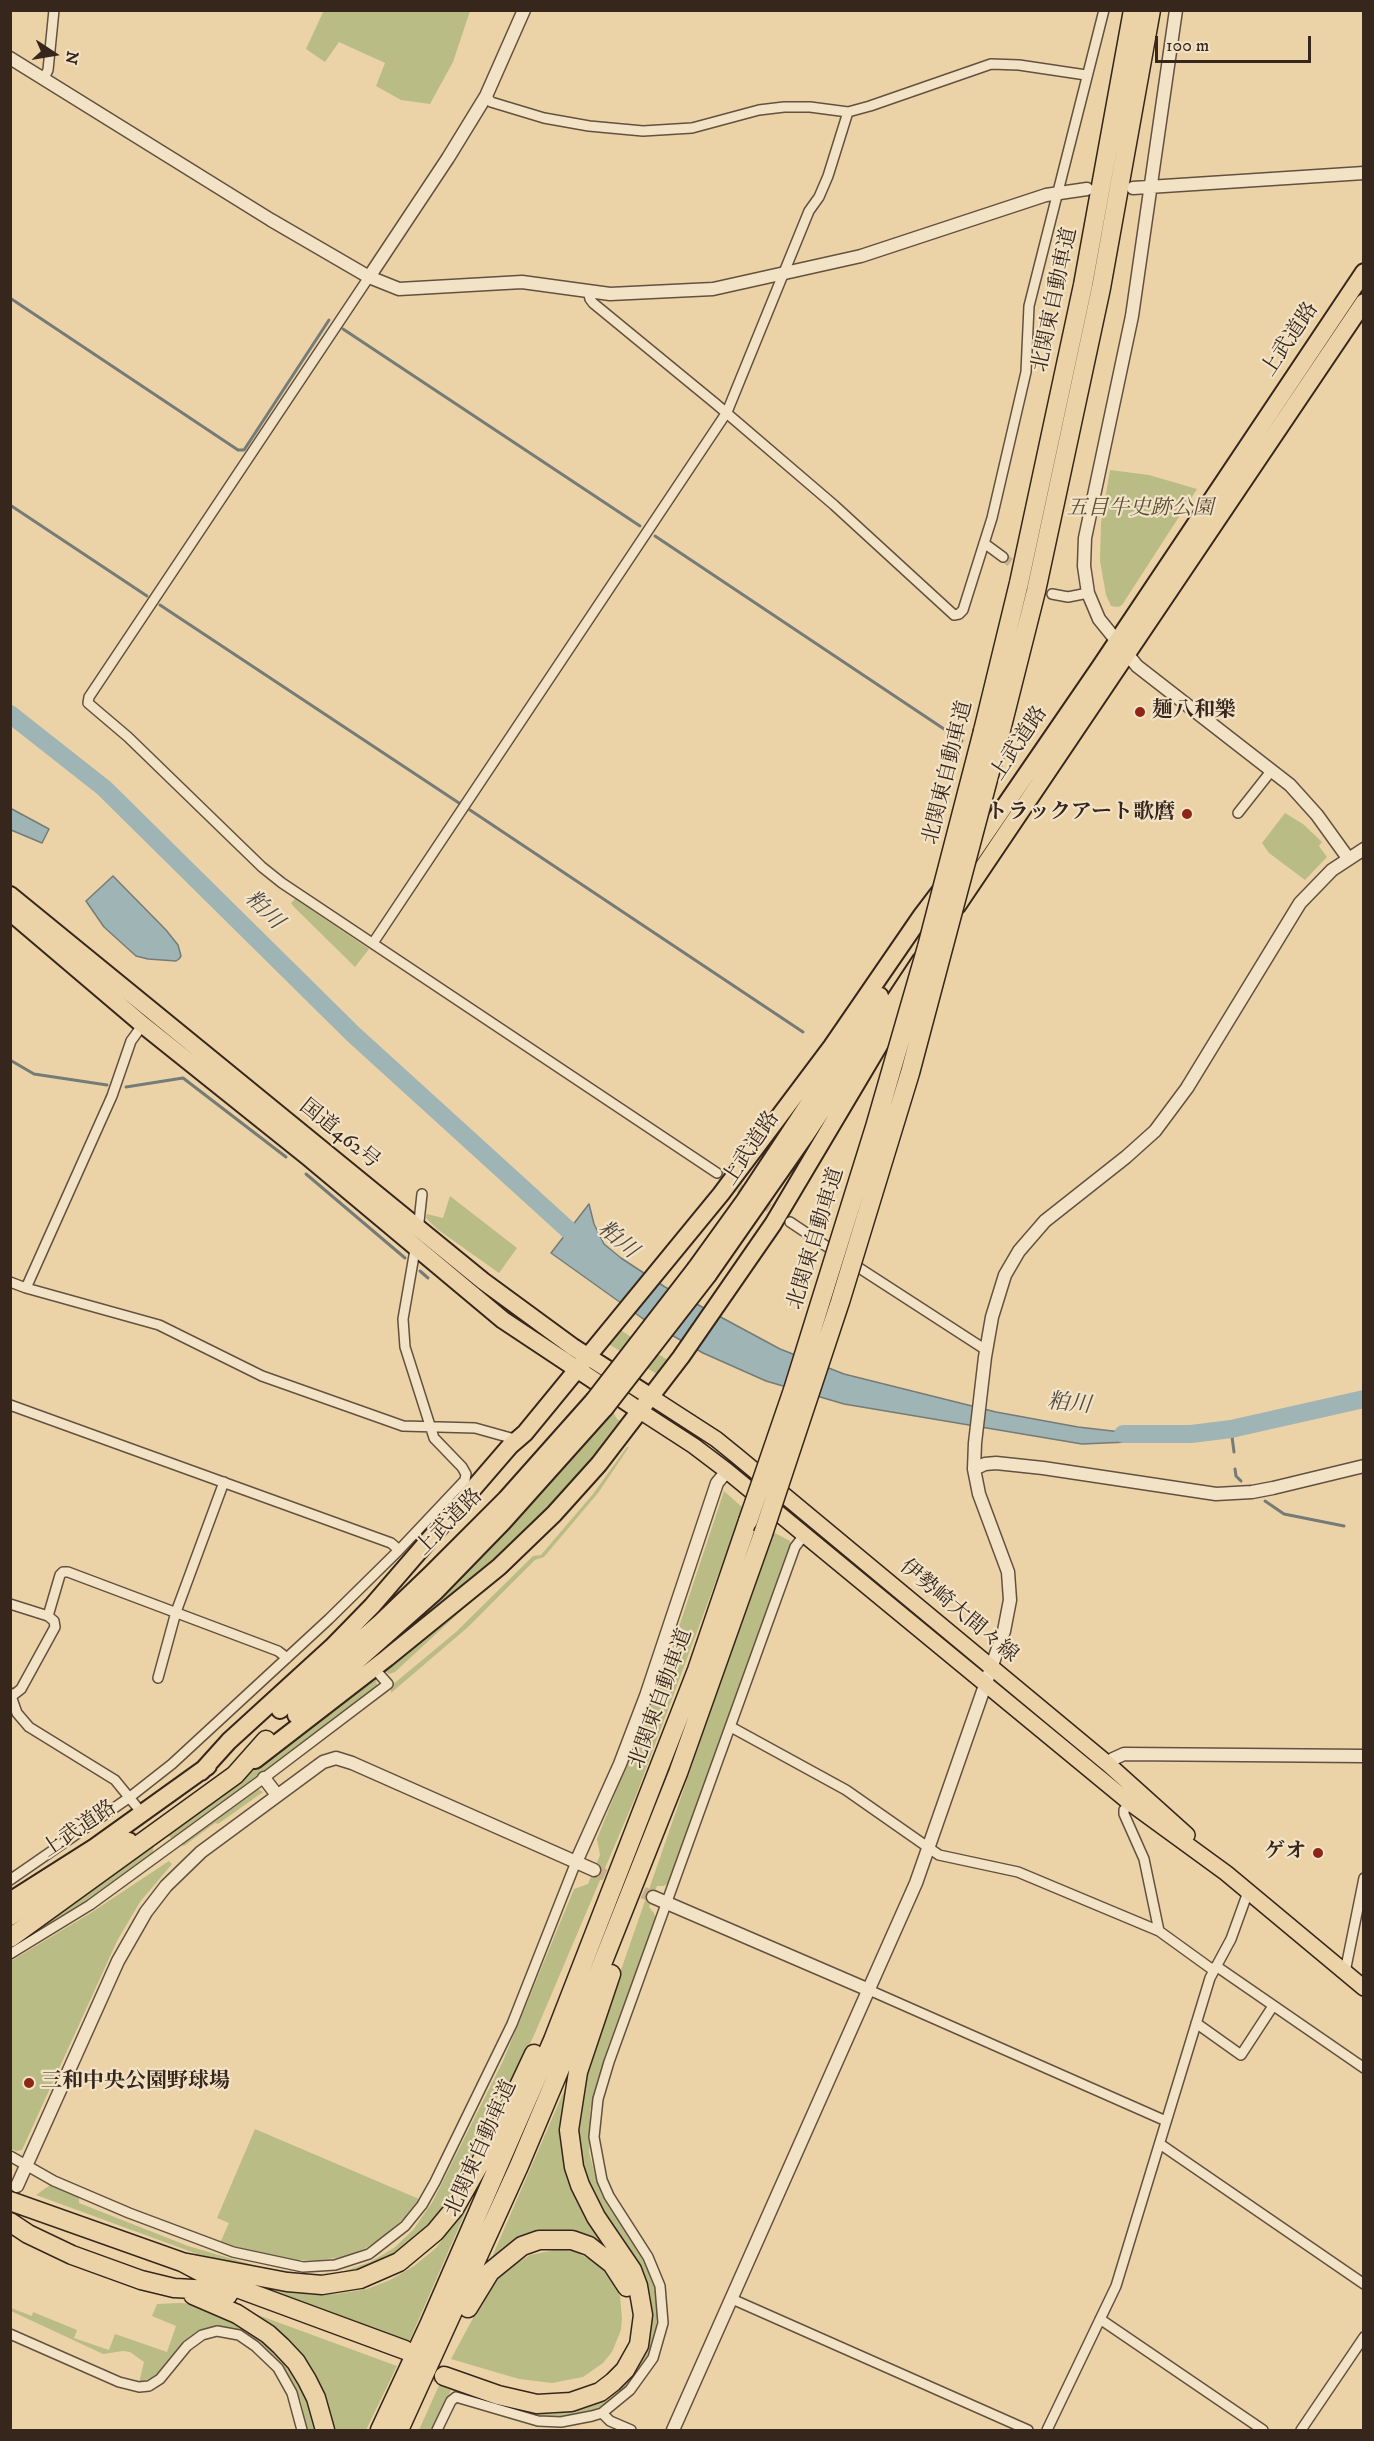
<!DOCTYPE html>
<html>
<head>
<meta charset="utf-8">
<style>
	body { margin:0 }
	#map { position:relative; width:1374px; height:2441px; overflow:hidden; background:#ebd3a7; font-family:"IM FELL DW Pica",serif }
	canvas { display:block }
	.frame { position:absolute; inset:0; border:12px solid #36261c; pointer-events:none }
	.north { position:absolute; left:24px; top:24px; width:60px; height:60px; -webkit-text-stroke:4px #f2e2c6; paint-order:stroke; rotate:102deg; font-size:16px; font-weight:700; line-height:24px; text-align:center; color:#36261c }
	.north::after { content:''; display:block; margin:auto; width:21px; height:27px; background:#36261c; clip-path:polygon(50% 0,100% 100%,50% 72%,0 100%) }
	.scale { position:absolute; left:1155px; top:36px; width:156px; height:27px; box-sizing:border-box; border:3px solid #36261c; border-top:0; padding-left:8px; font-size:18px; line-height:21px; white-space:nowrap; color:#36261c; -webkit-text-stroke:4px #f2e2c6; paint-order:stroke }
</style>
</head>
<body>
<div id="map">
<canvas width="1374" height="2441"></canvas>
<div class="frame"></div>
<div class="north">N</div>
<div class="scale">100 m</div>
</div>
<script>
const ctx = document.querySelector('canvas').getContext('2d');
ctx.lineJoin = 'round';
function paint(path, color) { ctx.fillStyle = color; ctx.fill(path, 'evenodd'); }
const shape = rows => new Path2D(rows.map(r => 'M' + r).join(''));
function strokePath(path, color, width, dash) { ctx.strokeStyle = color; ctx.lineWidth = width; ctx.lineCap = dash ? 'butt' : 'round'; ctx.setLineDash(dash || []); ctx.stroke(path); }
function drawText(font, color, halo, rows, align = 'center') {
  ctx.font = font + ' "IM FELL DW Pica","Noto Serif JP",serif'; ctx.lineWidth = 4.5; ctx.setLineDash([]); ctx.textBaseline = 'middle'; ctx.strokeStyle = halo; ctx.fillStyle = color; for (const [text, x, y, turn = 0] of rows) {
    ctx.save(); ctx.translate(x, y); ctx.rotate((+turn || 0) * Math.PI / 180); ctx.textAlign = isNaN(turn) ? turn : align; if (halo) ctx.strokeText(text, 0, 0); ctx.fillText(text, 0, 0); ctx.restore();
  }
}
paint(shape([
	[324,10,470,10,470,11,453,62,430,104,401,100,376,86,385,63,339,42,325,62,306,49],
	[1110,470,1149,475,1197,489,1122,605,1118,607,1111,606,1106,595,1100,561,1101,523],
	[1285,813,1303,824,1322,842,1319,846,1327,857,1305,880,1269,853,1262,843],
	[295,899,369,949,355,967,294,907,291,903],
	[450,1196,517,1248,499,1273,437,1229,426,1218,427,1214,443,1218],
	[617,1328,671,1362,660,1376,607,1343],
	[612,1410,617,1419,624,1423,533,1530,362,1669,419,1618,480,1557,568,1463],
	[627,1447,629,1447,598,1493,544,1557,535,1560,467,1628,391,1693,391,1686,456,1632,533,1556,541,1555,593,1494],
	[724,1491,743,1508,637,1793,535,2033,481,2147,439,2216,419,2238,399,2252,358,2272,310,2278,264,2271,200,2255,36,2195,50,2185,79,2197,79,2203,188,2246,260,2267,313,2275,344,2271,370,2262,394,2248,413,2230,433,2201,503,2061,574,1889,588,1884,600,1855,597,1839,666,1666],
	[773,1532,790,1541,790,1546,671,1881,664,1886,657,1886,649,1907,654,1913,656,1920,608,2047,590,2110,589,2152,597,2183,602,2196,641,2256,654,2286,658,2303,656,2330,646,2361,627,2387,612,2401,587,2413,565,2417,542,2416,480,2400,451,2390,431,2430,419,2430,441,2381,514,2407,546,2414,561,2413,598,2403,615,2391,638,2367,648,2345,652,2313,651,2297,647,2283,640,2267,601,2208,584,2172,578,2123,586,2074,604,2019],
	[518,1558,395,1672,389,1674,385,1671,376,1679,377,1685,373,1690,259,1778,173,1839,166,1834,355,1691],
	[258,1789,263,1792,218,1824,215,1823,184,1846,181,1845],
	[154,1842,153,1852,75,1909,11,1950,11,1947],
	[169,1861,172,1864,140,1902,117,1941,22,2150,16,2151,10,2148,11,1961,89,1914],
	[567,2084,562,2132,562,2148,567,2174,575,2194,613,2252,589,2238,573,2231,561,2230,526,2235,492,2257],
	[255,2129,419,2199,404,2218,384,2236,364,2249,343,2257,319,2260,290,2260,220,2243,229,2223,217,2218],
	[469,2204,408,2344,246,2283,293,2293,316,2295,336,2294,367,2289,390,2280,414,2266,436,2248],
	[560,2249,574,2251,598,2264,615,2285,620,2296,622,2318,621,2330,612,2352,603,2363,583,2377,552,2383,519,2379,451,2359,485,2296,504,2271,530,2255],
	[180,2303,195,2304,229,2319,272,2349,291,2371,299,2384,307,2399,316,2430,307,2430,301,2401,282,2364,260,2344,235,2329,220,2327,202,2330,181,2346,155,2376,139,2383,144,2362,130,2352,123,2351,103,2354,11,2311,11,2308,32,2316,33,2312,77,2330,74,2338,109,2350,115,2334,167,2352,176,2326,152,2316,157,2304],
	[239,2308,397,2366,366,2430,333,2430,319,2386]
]), '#babc85');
const water = shape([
	[10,808,49,829,42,843,11,830,10,808],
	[113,876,166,930,178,945,181,956,179,959,176,961,148,959,136,956,104,927,86,901,113,876],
	[589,1204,594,1224,604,1244,621,1258,665,1287,780,1349,844,1374,996,1412,1078,1427,1147,1435,1128,1442,1082,1444,844,1404,766,1381,703,1353,642,1318,551,1253,589,1204]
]);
paint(water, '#9fb4b4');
strokePath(water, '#757b77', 1.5);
strokePath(shape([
	[10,298,238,450,244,450,329,320],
	[343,329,640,526],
	[10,505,147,596],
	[655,536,962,741],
	[160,605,459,803],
	[470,810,803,1032],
	[10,1060,34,1074,107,1085],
	[126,1087,183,1078,286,1157],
	[306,1174,405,1258],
	[420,1271,428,1278],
	[1231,1429,1234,1452],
	[1235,1469,1236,1476,1241,1481],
	[1265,1501,1284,1514,1344,1526]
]), '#757b77', 3);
strokePath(shape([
	[10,714,104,788,353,1034,585,1245],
	[1123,1434,1191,1434,1231,1429,1364,1399]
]), '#9fb4b4', 18);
strokePath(shape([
	[1003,557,1022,571],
	[717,1173,781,1216]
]), '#c7b08b', 9, [9, 4.5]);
strokePath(shape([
	[594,1870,653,1897]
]), '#c7b08b', 12, [12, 6]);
strokePath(shape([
	[401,2359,444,2376]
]), '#c7b08b', 18, [18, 9]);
const minor = shape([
	[44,78,48,70,54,10],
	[486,96,491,102,544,118,589,126,643,131,692,128,759,110,784,107,810,107,848,112,870,106,991,64,1019,65,1086,75],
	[369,277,89,697,88,703,128,737,262,867,282,883,717,1173],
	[588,291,590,299,593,303,716,404,834,505,954,615,959,614,963,610,992,518,1026,372,1029,306,1104,10],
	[984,543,1003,557],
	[1052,594,1068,597,1088,593],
	[1238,813,1272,770],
	[373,943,727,412,809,211,819,197,828,176,848,112],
	[790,1222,838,1254],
	[418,1231,422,1194],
	[850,1262,986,1350],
	[10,1282,26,1288,159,1325,262,1376,403,1426,475,1428,518,1440],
	[26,1288,112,1096,131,1041,144,1023],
	[10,1405,391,1543,399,1550],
	[10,1604,48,1616,54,1621,55,1627,21,1689,12,1696],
	[48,1616,60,1575,63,1572,68,1572,278,1651,287,1658],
	[158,1678,176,1612,224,1482],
	[10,1693,17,1713,29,1727,115,1780,137,1807],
	[731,1727,846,1790,939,1855,1018,1872,1159,1931,1213,1970],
	[1130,1803,1124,1810,1124,1814,1144,1859,1159,1931],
	[10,1880,130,1797,172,1764,329,1619,399,1550,465,1480,466,1474,462,1467,434,1438,405,1347,403,1319,416,1244],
	[10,1954,90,1905,264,1778,388,1684,380,1675],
	[1216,1966,1364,2068],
	[1345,1972,1364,1878],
	[869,1990,1166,2121],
	[1196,2023,1241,2055,1273,2006],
	[1160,2144,1364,2284],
	[10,2156,54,2181,129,2213,233,2252,303,2267,335,2265,369,2254,405,2226,422,2205,435,2182,512,2024,576,1862],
	[732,2299,1028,2430],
	[1100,2319,1263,2430],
	[10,2334,119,2382,139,2387,149,2386,160,2379,187,2346,202,2335,217,2331,239,2335,255,2346,278,2368,292,2393,302,2430],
	[602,2413,610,2421,631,2430],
	[437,2430,451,2401,456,2397,538,2421,561,2422,592,2416,602,2413,630,2390,653,2358,663,2323,660,2286,648,2257,609,2196,602,2180,594,2137,598,2099,609,2062,795,1547,805,1534],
	[1047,2430,1116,2286,1210,1978,1231,1939,1248,1892],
	[1301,2430,1364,2337]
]);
const tertiary = shape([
	[1176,10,1132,316,1085,538,1084,566,1088,593,1099,619,1137,666,1290,785,1317,815,1348,858],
	[10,58,271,220,369,277,399,289,522,282,610,294,713,289,861,256,1046,195,1087,189],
	[1133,188,1364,173],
	[369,277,448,158,486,96,524,10],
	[974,1469,985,1464,996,1463,1043,1468,1216,1494,1252,1492,1273,1488,1364,1466],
	[1108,1764,1113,1759,1124,1754,1364,1756],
	[264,1778,277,1795],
	[576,1862,620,1764,646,1696,717,1483,727,1471],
	[653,1897,869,1990],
	[17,2186,118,1961,146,1912,166,1886,201,1852,323,1762,336,1758,352,1763,594,1870],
	[673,2430,916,1883,1004,1631,1010,1600,1008,1572,979,1494,974,1469,975,1443,985,1357,992,1317,1005,1275,1019,1251,1045,1221,1126,1157,1155,1131,1187,1088,1300,903,1332,870,1364,849]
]);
const primary = shape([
	[651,1397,716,1439,737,1456,1108,1764,1187,1835],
	[640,1411,694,1446,727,1471,1130,1803,1226,1873,1364,1988]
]);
const trunk = shape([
	[969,858,1100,667,1364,272],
	[10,895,483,1281,573,1347,651,1397],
	[957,906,1364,302],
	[10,912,143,1025,308,1157,503,1320,640,1411],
	[696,1268,745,1200,880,996],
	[708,1275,805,1136,921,960],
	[280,1710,381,1622,432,1573,506,1499,594,1400],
	[296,1715,435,1592,503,1522,605,1408],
	[255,1760,387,1658,499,1567,554,1514,599,1464,681,1357,773,1224,909,995],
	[201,1772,229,1741,332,1647,372,1606,510,1446,525,1433,721,1194,832,1046,922,915,941,890],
	[10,1901,95,1847,208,1766],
	[10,1917,129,1841]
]);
const motorway = shape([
	[983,731,1019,583,1083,285,1133,10],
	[1000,734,1036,591,1101,288,1151,10],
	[10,1938,235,1775,266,1740],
	[10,2201,182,2262,218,2281,405,2350],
	[10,2222,28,2234,72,2255,141,2280,174,2288,213,2290,228,2295],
	[182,2262,287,2282,322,2285,360,2279,399,2262,435,2232,454,2209,495,2137,534,2054],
	[193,2295,237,2314,268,2334,281,2346,296,2362,307,2380,316,2398,325,2430],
	[468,2308,490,2272,522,2246,539,2240,572,2240,589,2246,612,2264,627,2287],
	[444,2376,498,2395,537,2404,571,2402,600,2392,613,2382,625,2370,639,2345,643,2315,638,2286,632,2270,596,2217,580,2185,574,2167,569,2130,578,2072,611,1974],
	[380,2430,429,2325,553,2040,697,1670,748,1521],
	[399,2430,519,2166,567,2052,678,1773,763,1534]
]);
strokePath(minor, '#63513f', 12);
strokePath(tertiary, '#63513f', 15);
strokePath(primary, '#36261c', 18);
strokePath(trunk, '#36261c', 20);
strokePath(motorway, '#36261c', 21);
strokePath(minor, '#f2e2c6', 9);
strokePath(tertiary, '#f2e2c6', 12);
strokePath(primary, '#ebd3a7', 15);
strokePath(trunk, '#ebd3a7', 16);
strokePath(motorway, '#ebd3a7', 18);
const trunkBridge = shape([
	[594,1400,696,1268],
	[605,1408,708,1275]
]);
const motorwayBridge = shape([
	[748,1521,793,1390,875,1127,927,947,983,731],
	[763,1534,840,1302,910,1073,1000,734]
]);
strokePath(trunkBridge, '#36261c', 20, []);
strokePath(motorwayBridge, '#36261c', 21, []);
strokePath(trunkBridge, '#ebd3a7', 16);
strokePath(motorwayBridge, '#ebd3a7', 18);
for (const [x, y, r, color] of [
	[1140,712,6,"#8f2418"],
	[1187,814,6,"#8f2418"],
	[1318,1853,6,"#8f2418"],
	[29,2083,6,"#8f2418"]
]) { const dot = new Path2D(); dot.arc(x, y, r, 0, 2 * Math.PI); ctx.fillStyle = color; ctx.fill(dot); strokePath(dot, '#f2e2c6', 2); }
drawText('21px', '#36261c', '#f2e2c6', [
	["北関東自動車道",1056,300,-78],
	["上武道路",1291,340,-56],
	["上武道路",1020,744,-56],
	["北関東自動車道",949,773,-76],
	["国道462号",339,1135,39],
	["上武道路",752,1149,-56],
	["北関東自動車道",817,1239,-73],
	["上武道路",450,1523,-45],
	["伊勢崎大間々線",958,1612,40],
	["北関東自動車道",662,1699,-70],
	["上武道路",80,1830,-34],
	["北関東自動車道",482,2149,-66]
]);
drawText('italic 21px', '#574c36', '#f2e2c6', [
	["五目牛史跡公園",1140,510]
]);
drawText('bold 21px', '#36261c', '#f2e2c6', [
	["麺八和樂",1152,712],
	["トラックアート歌麿",1175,814,"right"],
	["ゲオ",1306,1853,"right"],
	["三和中央公園野球場",41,2083]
], 'left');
drawText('italic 22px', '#504a42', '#f2e2c6', [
	["粕川",263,911,45],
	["粕川",617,1241,40],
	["粕川",1069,1405,6]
]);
</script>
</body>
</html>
